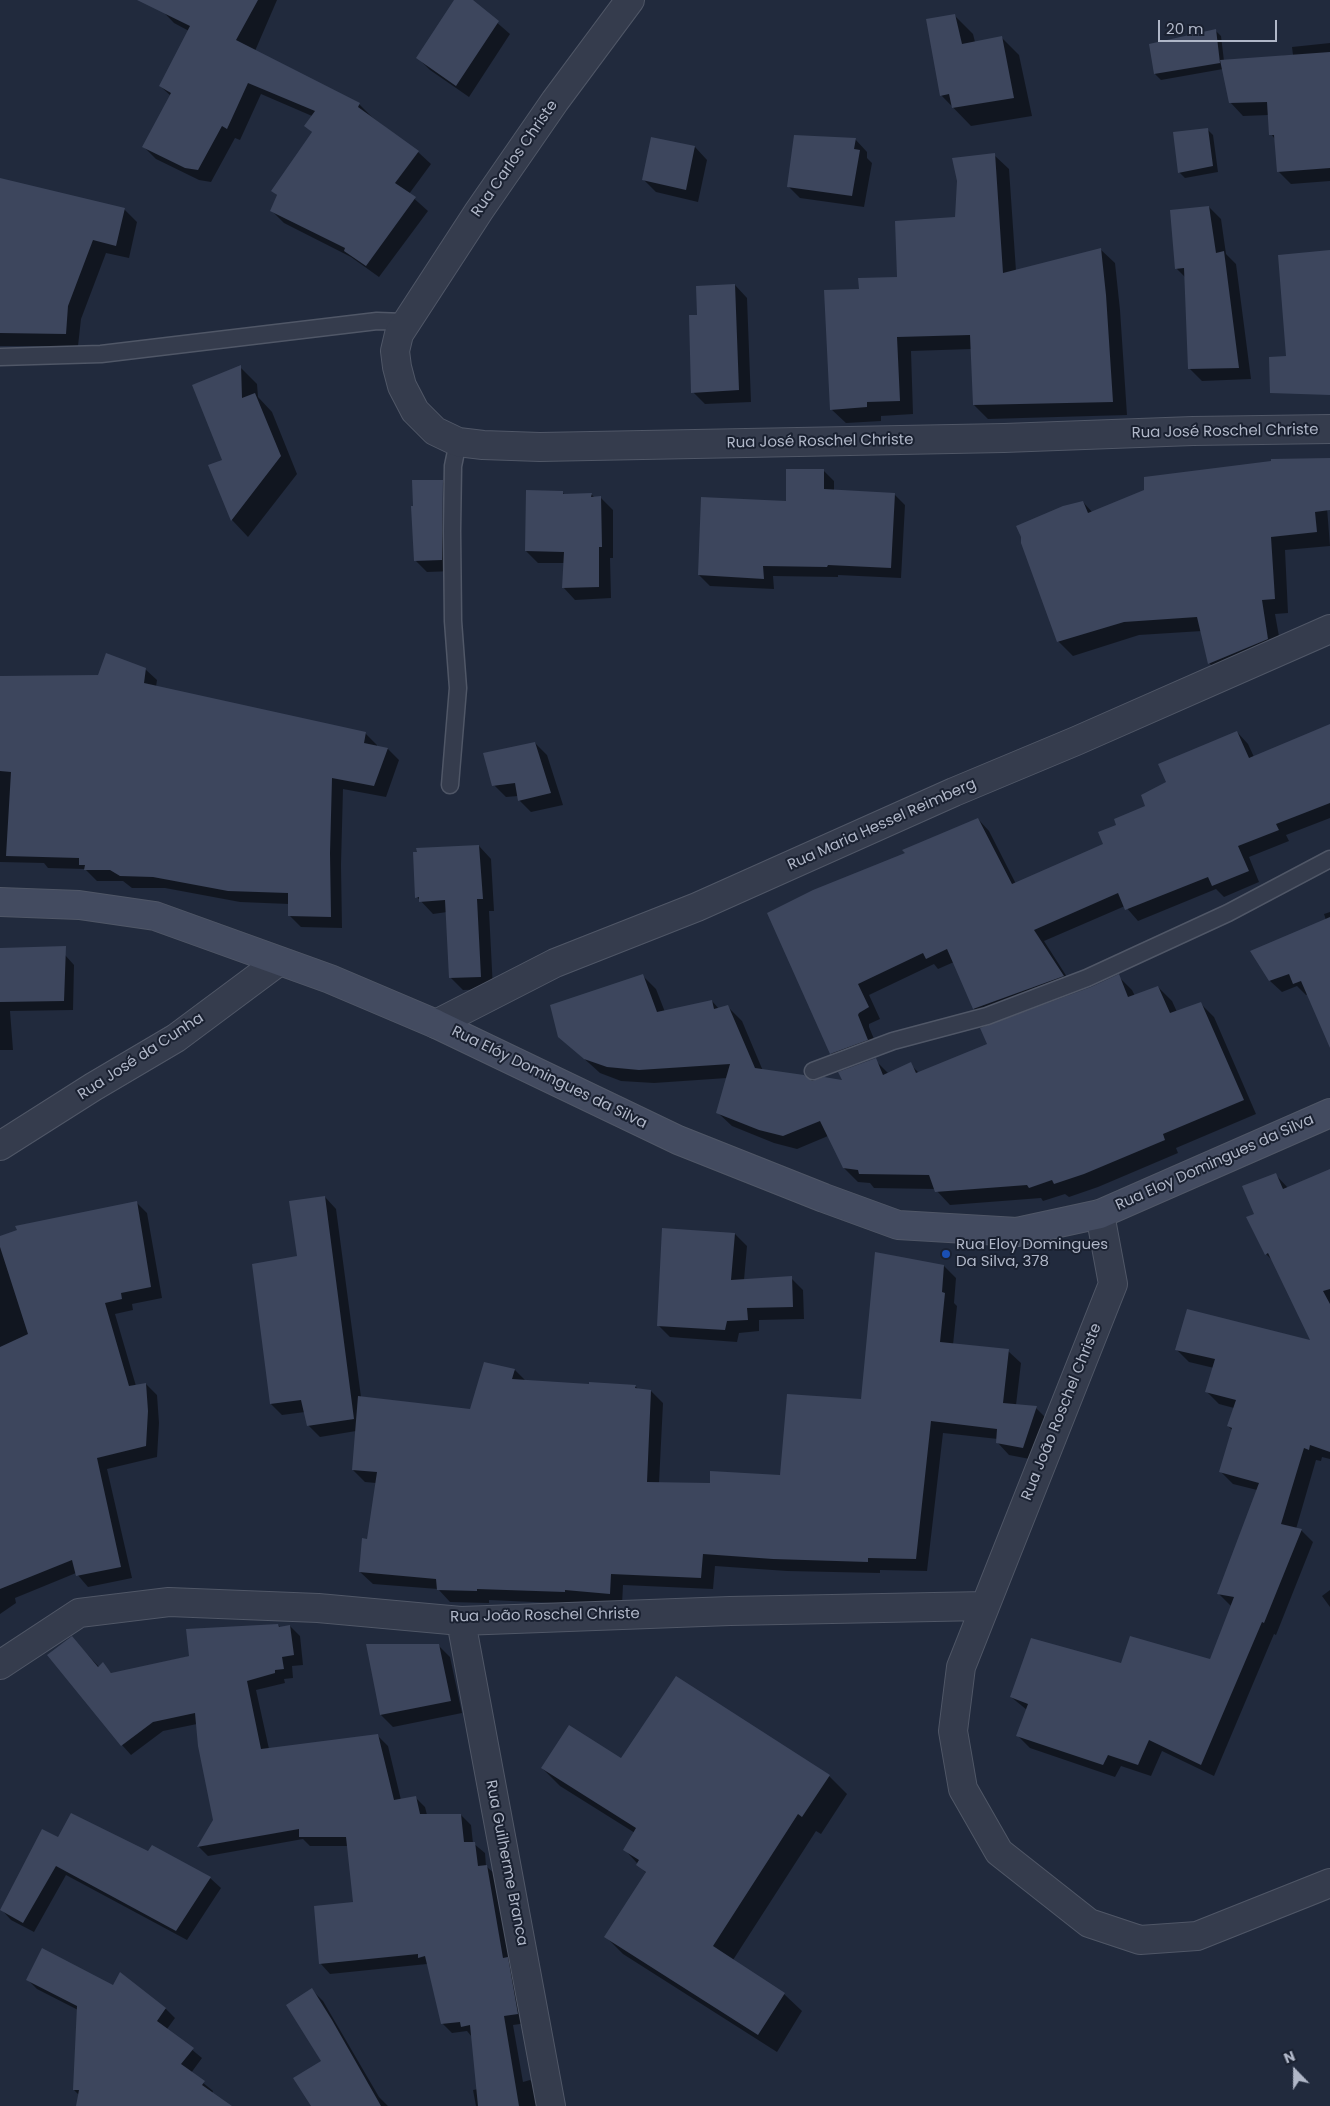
<!DOCTYPE html>
<html>
<head>
<meta charset="utf-8">
<style>
	body { margin:0 }
	#map { position:relative; width:1330px; height:2106px; overflow:hidden; background:#212a3d; font-family:Poppins,sans-serif }
	canvas { display:block }
	.north { position:absolute; left:1270px; top:2046px; width:50px; height:50px; -webkit-text-stroke:4px #1a2131; paint-order:stroke; rotate:338deg; font-size:14px; font-weight:700; line-height:20px; text-align:center; color:#b0b7c8 }
	.north::after { content:''; display:block; margin:auto; width:18px; height:22px; background:#b0b7c8; clip-path:polygon(50% 0,100% 100%,50% 72%,0 100%) }
	.scale { position:absolute; left:1158px; top:20px; width:119px; height:22px; box-sizing:border-box; border:2px solid #b0b7c8; border-top:0; padding-left:6px; font-size:15px; line-height:18px; white-space:nowrap; color:#b0b7c8; -webkit-text-stroke:4px #1a2131; paint-order:stroke }
</style>
</head>
<body>
<div id="map">
<canvas width="1330" height="2106"></canvas>
<div class="north">N</div>
<div class="scale">20 m</div>
</div>
<script>
const ctx = document.querySelector('canvas').getContext('2d');
ctx.lineJoin = 'round';
function paint(path, color) { ctx.fillStyle = color; ctx.fill(path, 'evenodd'); }
const shape = rows => new Path2D(rows.map(r => 'M' + r).join(''));
function strokePath(path, color, width, dash) { ctx.strokeStyle = color; ctx.lineWidth = width; ctx.lineCap = dash ? 'butt' : 'round'; ctx.setLineDash(dash || []); ctx.stroke(path); }
function drawText(font, color, halo, rows, align = 'center') {
  ctx.font = font + ' Poppins,sans-serif'; ctx.lineWidth = 4; ctx.setLineDash([]); ctx.textBaseline = 'middle'; ctx.strokeStyle = halo; ctx.fillStyle = color; for (const [text, x, y, turn = 0] of rows) {
    ctx.save(); ctx.translate(x, y); ctx.rotate((+turn || 0) * Math.PI / 180); ctx.textAlign = isNaN(turn) ? turn : align; if (halo) ctx.strokeText(text, 0, 0); ctx.fillText(text, 0, 0); ctx.restore();
  }
}
paint(shape([
	[152,0,277,0,255,51,359,104,372,117,418,152,431,164,409,194,428,211,379,277,351,257,284,223,271,210,278,196,272,191,313,133,306,126,312,116,261,94,240,140,235,138,211,182,199,180,156,159,144,147,171,96,160,86,189,31,174,23],
	[455,0,471,0,510,34,469,97,430,70,418,58],
	[955,16,973,34,975,42,1001,37,1019,55,1032,116,971,126,941,95],
	[1215,30,1221,36,1224,61,1293,55,1292,47,1330,43,1330,181,1291,184,1278,171,1275,139,1271,134,1269,115,1243,116,1230,102,1223,69,1161,80,1155,74,1150,45],
	[1207,129,1213,135,1218,172,1185,178,1179,172],
	[855,139,867,152,867,158,872,163,864,207,800,198,788,186],
	[695,147,707,160,698,202,656,192,644,180],
	[994,155,1009,169,1016,271,1100,249,1115,263,1120,310,1127,415,988,419,974,405,972,349,911,351,913,414,881,416,881,421,846,423,831,409,860,290,898,278,956,218],
	[0,180,124,209,137,222,129,258,106,253,81,319,78,346,0,346],
	[1209,207,1221,219,1226,254,1236,264,1251,379,1202,381,1190,369,1186,278,1176,268],
	[735,285,747,298,751,402,705,404,693,392,698,316],
	[240,367,257,384,258,397,272,412,297,474,248,537,232,520,223,460],
	[823,470,834,481,834,491,894,494,905,505,901,578,838,575,838,577,773,576,774,589,710,586,699,575],
	[442,481,454,493,454,571,427,572,415,560],
	[1325,482,1330,546,1285,550,1288,613,1275,614,1282,653,1223,677,1209,663,1202,631,1139,635,1073,656,1058,641,1083,502,1092,512],
	[562,492,565,495,591,494,595,498,601,498,613,510,613,558,610,558,611,598,575,600,563,587,564,563,538,563,526,551],
	[145,669,157,680,156,687,365,733,377,745,377,747,388,749,399,760,386,797,343,789,341,865,342,928,301,927,289,915,289,904,240,902,165,888,132,888,123,881,97,881,85,869,48,868,44,863,0,862,0,677,99,676],
	[1330,726,1330,818,1286,835,1289,841,1249,857,1259,882,1224,897,1216,889,1138,921,1125,906,1044,941,1074,988,985,1020,974,1009,954,962,938,969,934,964,869,995,880,1019,869,1024,869,1027,879,1051,843,1064,831,1053,906,854,978,819,989,831,1016,884,1105,845,1118,825,1147,807,1168,782,1237,732,1248,744,1254,757],
	[535,743,547,755,563,805,531,812,519,800,518,796,506,797,494,785],
	[479,846,491,859,494,911,489,911,493,989,463,990,451,978,447,912,433,914,417,897],
	[1330,912,1330,1045,1308,994,1306,995,1297,986,1282,992,1270,981,1252,951,1326,920,1324,914],
	[0,948,65,955,74,965,73,1010,10,1011,13,1050,0,1050],
	[642,975,656,989,665,1012,712,1001,719,1009,728,1007,742,1021,763,1071,812,1082,844,1081,875,1060,889,1074,910,1064,919,1073,988,1045,1091,988,1118,976,1132,990,1135,996,1158,987,1172,1001,1177,1012,1200,1003,1214,1017,1256,1114,1176,1148,1178,1153,1098,1187,1069,1197,1065,1194,1043,1201,1041,1198,950,1205,935,1189,874,1188,870,1183,858,1182,844,1168,828,1136,797,1149,774,1143,732,1126,718,1113,727,1078,654,1083,621,1081,600,1073,559,1036],
	[1330,1171,1330,1459,1322,1457,1321,1461,1316,1460,1296,1529,1301,1530,1313,1542,1276,1635,1274,1634,1214,1776,1162,1751,1151,1776,1121,1766,1115,1777,1030,1748,1018,1736,1027,1710,1011,1697,1122,1665,1211,1660,1231,1606,1219,1594,1257,1490,1233,1484,1220,1471,1232,1430,1228,1426,1234,1408,1219,1404,1207,1392,1214,1368,1189,1362,1176,1349,1313,1342,1274,1262,1266,1254,1255,1214,1275,1174,1288,1188],
	[325,1197,336,1209,361,1397,471,1410,515,1370,526,1381,590,1386,635,1386,639,1390,651,1391,663,1403,659,1483,711,1484,781,1477,862,1401,944,1266,956,1278,954,1303,957,1306,953,1345,1008,1351,1021,1363,1016,1405,1036,1408,1048,1420,1035,1460,1009,1455,997,1442,998,1439,943,1433,927,1571,880,1570,880,1573,787,1571,715,1566,713,1589,623,1585,622,1605,576,1602,577,1604,489,1600,489,1603,450,1602,438,1589,373,1584,360,1572,368,1540,376,1483,365,1482,353,1470,356,1431,320,1437,308,1425,305,1412,282,1415,271,1404,298,1257],
	[136,1202,147,1213,162,1298,132,1304,133,1310,115,1314,136,1386,146,1384,157,1395,159,1423,157,1457,107,1469,132,1578,88,1587,76,1573,15,1598,16,1603,0,1614,0,1237],
	[735,1234,747,1246,744,1280,791,1278,803,1290,804,1319,759,1320,759,1331,739,1333,737,1342,670,1337,658,1325],
	[1330,1590,1330,1607,1322,1596],
	[278,1625,281,1628,290,1626,300,1636,303,1665,292,1666,293,1678,284,1679,285,1683,256,1690,269,1749,378,1736,388,1746,401,1800,415,1797,425,1807,427,1815,461,1815,471,1825,473,1843,485,1853,486,1866,497,1876,527,2023,513,2025,523,2082,530,2080,540,2090,543,2106,476,2106,473,2090,478,2089,472,2037,467,2031,452,2033,442,2023,429,1966,427,1964,330,1974,321,1964,355,1903,348,1846,310,1846,303,1839,208,1856,198,1846,214,1820,197,1724,163,1731,131,1755,122,1745,72,1638,99,1667,103,1664,112,1674,190,1656],
	[368,1645,438,1645,450,1657,462,1713,393,1727,381,1715],
	[621,1760,829,1776,847,1794,821,1834,816,1831,733,1960,784,1994,802,2011,777,2052,623,1954,605,1936,647,1874,625,1850,635,1833,560,1786,542,1768],
	[58,1838,149,1852,210,1878,221,1888,187,1940,66,1875,34,1932,11,1920,1,1909],
	[28,1980,113,1987,166,2009,175,2018,167,2029,202,2058,191,2073,213,2091,212,2094,229,2106,80,2106,79,2095,74,2090,78,2010,37,1989],
	[312,1990,323,2001,379,2097,388,2106,313,2106,322,2061]
]), '#0007');
paint(shape([
	[137,0,258,0,236,40,360,103,358,107,419,151,395,183,416,197,366,266,344,251,345,248,270,211,277,195,271,191,312,132,304,126,315,111,248,83,227,129,222,126,198,170,185,168,142,147,171,93,159,86,190,26],
	[454,0,473,0,499,21,456,86,416,58],
	[955,14,962,44,1002,36,1014,98,952,108,949,94,940,96,926,19],
	[1216,29,1220,63,1154,74,1149,44],
	[1330,52,1330,168,1277,172,1274,135,1269,135,1267,102,1229,103,1220,60],
	[1208,128,1213,166,1178,173,1173,132],
	[794,135,856,138,854,149,860,150,852,196,787,187],
	[651,137,695,146,686,190,642,180],
	[995,153,1003,273,1101,248,1106,295,1113,402,973,405,970,335,897,337,900,401,867,402,867,407,830,410,824,290,859,289,858,278,897,277,895,221,955,217,957,181,952,158],
	[0,178,125,208,116,246,93,240,68,306,66,334,0,333],
	[1209,206,1216,253,1224,251,1239,368,1188,369,1184,268,1175,269,1170,210],
	[1330,250,1330,395,1270,393,1269,357,1286,356,1278,255],
	[735,284,739,390,691,393,689,315,697,315,696,286],
	[241,365,242,398,255,393,281,456,231,521,208,465,222,460,192,385],
	[1330,458,1330,510,1315,512,1317,532,1271,537,1275,599,1262,600,1268,639,1208,664,1197,617,1124,622,1057,642,1021,543,1021,537,1016,526,1063,506,1083,501,1088,513,1144,490,1144,477,1271,461,1271,459],
	[786,469,824,469,824,489,895,493,891,568,828,565,827,567,763,566,764,579,698,575,701,497,786,501],
	[412,480,443,480,442,560,414,561,411,506,413,506],
	[526,490,563,491,563,494,592,493,591,497,601,496,602,547,599,547,599,587,562,588,564,552,525,551],
	[106,653,146,668,144,683,366,732,364,743,388,748,374,786,332,778,330,853,331,917,288,916,288,893,228,891,153,877,120,876,110,870,84,870,85,865,79,865,79,858,6,856,11,772,0,771,0,676,98,675],
	[1330,724,1330,803,1276,824,1279,830,1238,846,1249,871,1212,886,1208,877,1125,910,1118,893,1034,930,1064,976,973,1009,947,949,926,959,923,953,858,984,869,1007,859,1013,858,1015,868,1040,830,1054,767,913,813,890,905,853,902,850,978,818,1012,884,1103,844,1098,832,1116,825,1114,819,1145,806,1141,795,1166,782,1158,764,1237,731,1249,758],
	[535,742,551,793,518,801,515,783,492,786,483,753],
	[479,845,483,899,477,899,481,977,449,978,445,900,419,902,419,897,415,898,413,852,417,852,416,848],
	[1330,917,1330,1048,1301,981,1293,984,1289,974,1269,981,1250,951],
	[66,946,64,1001,0,1002,0,948],
	[643,974,657,1012,712,1000,714,1009,728,1005,755,1068,804,1075,812,1081,824,1077,842,1080,838,1072,876,1058,883,1075,911,1062,916,1073,987,1044,980,1028,1091,987,1119,974,1128,997,1158,986,1170,1013,1201,1002,1244,1100,1163,1134,1165,1140,1084,1174,1054,1184,1052,1180,1029,1188,1027,1185,935,1192,929,1175,859,1174,858,1170,843,1168,820,1121,783,1136,759,1130,716,1113,730,1064,639,1070,607,1067,584,1059,558,1037,550,1005],
	[1330,1169,1330,1289,1323,1291,1330,1304,1330,1452,1310,1445,1309,1450,1304,1448,1281,1524,1302,1529,1264,1623,1262,1622,1201,1765,1149,1740,1138,1765,1108,1755,1103,1765,1016,1736,1028,1704,1010,1697,1031,1638,1121,1663,1130,1636,1210,1659,1234,1597,1217,1594,1259,1483,1219,1472,1232,1428,1227,1426,1236,1400,1205,1392,1215,1359,1175,1350,1187,1309,1310,1340,1268,1253,1265,1255,1246,1217,1254,1214,1242,1186,1276,1173,1283,1189],
	[325,1196,354,1419,307,1426,301,1400,270,1404,252,1264,297,1256,289,1201],
	[137,1201,151,1287,121,1293,122,1299,105,1303,129,1386,146,1383,148,1411,146,1446,97,1458,121,1567,76,1576,72,1560,0,1589,0,1347,28,1334,0,1247,0,1236,17,1230,15,1226],
	[662,1228,735,1233,731,1280,792,1276,793,1307,747,1308,748,1320,727,1321,725,1330,657,1326],
	[875,1252,944,1265,942,1292,945,1293,940,1342,1009,1349,1003,1403,1037,1406,1023,1448,996,1443,997,1429,931,1421,916,1559,868,1558,868,1562,773,1559,703,1554,701,1578,611,1574,610,1594,565,1590,565,1592,477,1589,477,1591,437,1590,436,1579,359,1572,362,1538,367,1539,377,1472,352,1470,358,1396,470,1409,484,1362,515,1369,512,1379,589,1384,589,1382,636,1385,635,1388,651,1390,647,1482,710,1483,710,1471,780,1475,787,1394,861,1399],
	[278,1624,279,1627,290,1625,294,1655,282,1657,284,1669,275,1670,275,1673,247,1681,261,1749,378,1734,394,1800,416,1796,420,1814,461,1814,464,1842,475,1842,478,1866,487,1865,503,1958,508,1957,518,2014,504,2016,519,2106,478,2106,470,2025,461,2027,460,2022,441,2024,425,1956,418,1958,418,1954,319,1964,314,1906,353,1902,346,1837,299,1837,299,1829,197,1847,213,1820,198,1746,195,1713,153,1722,121,1746,47,1655,72,1636,98,1667,103,1662,111,1673,189,1656,186,1629],
	[366,1644,439,1644,451,1701,380,1715],
	[676,1676,830,1775,802,1817,798,1814,713,1946,785,1993,758,2035,604,1937,646,1872,636,1865,639,1860,623,1850,636,1828,541,1768,569,1725,621,1758],
	[71,1813,148,1851,152,1845,211,1877,176,1931,56,1866,23,1923,0,1910,42,1829,58,1837],
	[42,1948,113,1985,120,1972,166,2008,157,2021,194,2048,181,2064,205,2081,202,2085,232,2106,76,2106,79,2090,73,2090,77,2006,26,1980],
	[312,1988,332,2020,381,2106,311,2106,293,2078,321,2061,286,2005]
]), '#3d465d');
const lane = shape([
	[0,357,101,354,377,321,405,322],
	[450,785,458,688,453,621,452,531,453,466,458,442],
	[813,1071,893,1041,987,1016,1087,978,1228,913,1330,859]
]);
const street = shape([
	[630,0,555,101,479,211,399,334,395,351,397,367,402,386,415,411,435,431,458,442,483,445,540,447,1004,438,1193,431,1330,429],
	[436,1024,555,963,697,907,954,792,1076,741,1330,629],
	[0,1146,93,1087,176,1038,278,962],
	[1100,1214,1113,1284,961,1667,953,1731,963,1789,999,1852,1089,1923,1140,1940,1197,1936,1330,1883],
	[461,1621,551,2106],
	[0,1665,79,1613,169,1602,318,1608,461,1621,730,1611,985,1606]
]);
const secondary = shape([
	[0,902,79,905,155,916,330,979,436,1024,678,1140,824,1198,898,1225,1017,1232,1100,1214,1330,1113]
]);
strokePath(lane, '#505767', 19);
strokePath(street, '#505767', 30);
strokePath(secondary, '#505767', 30);
strokePath(lane, '#353c4d', 16);
strokePath(street, '#353c4d', 28);
strokePath(secondary, '#434b60', 28);
for (const [x, y, r, color] of [
	[946,1254,5,"#1a4fb4"]
]) { const dot = new Path2D(); dot.arc(x, y, r, 0, 2 * Math.PI); ctx.fillStyle = color; ctx.fill(dot); strokePath(dot, '#1a2131', 2); }
drawText('15px', '#b0b7c8', '#1a2131', [
	["Rua Carlos Christe",515,159,-55],
	["Rua José Roschel Christe",1225,432,-1],
	["Rua José Roschel Christe",820,442,-1],
	["Rua Maria Hessel Reimberg",882,825,-24],
	["Rua José da Cunha",141,1057,-33],
	["Rua Elóy Domingues da Silva",549,1078,26],
	["Rua Eloy Domingues da Silva",1215,1163,-24],
	["Rua João Roschel Christe",1062,1412,-68],
	["Rua João Roschel Christe",545,1616,-1],
	["Rua Guilherme Branca",506,1863,79]
]);
drawText('15px', '#b0b7c8', '#1a2131', [
	["Rua Eloy Domingues",956,1245],
	["Da Silva, 378",956,1262]
], 'left');
</script>
</body>
</html>
